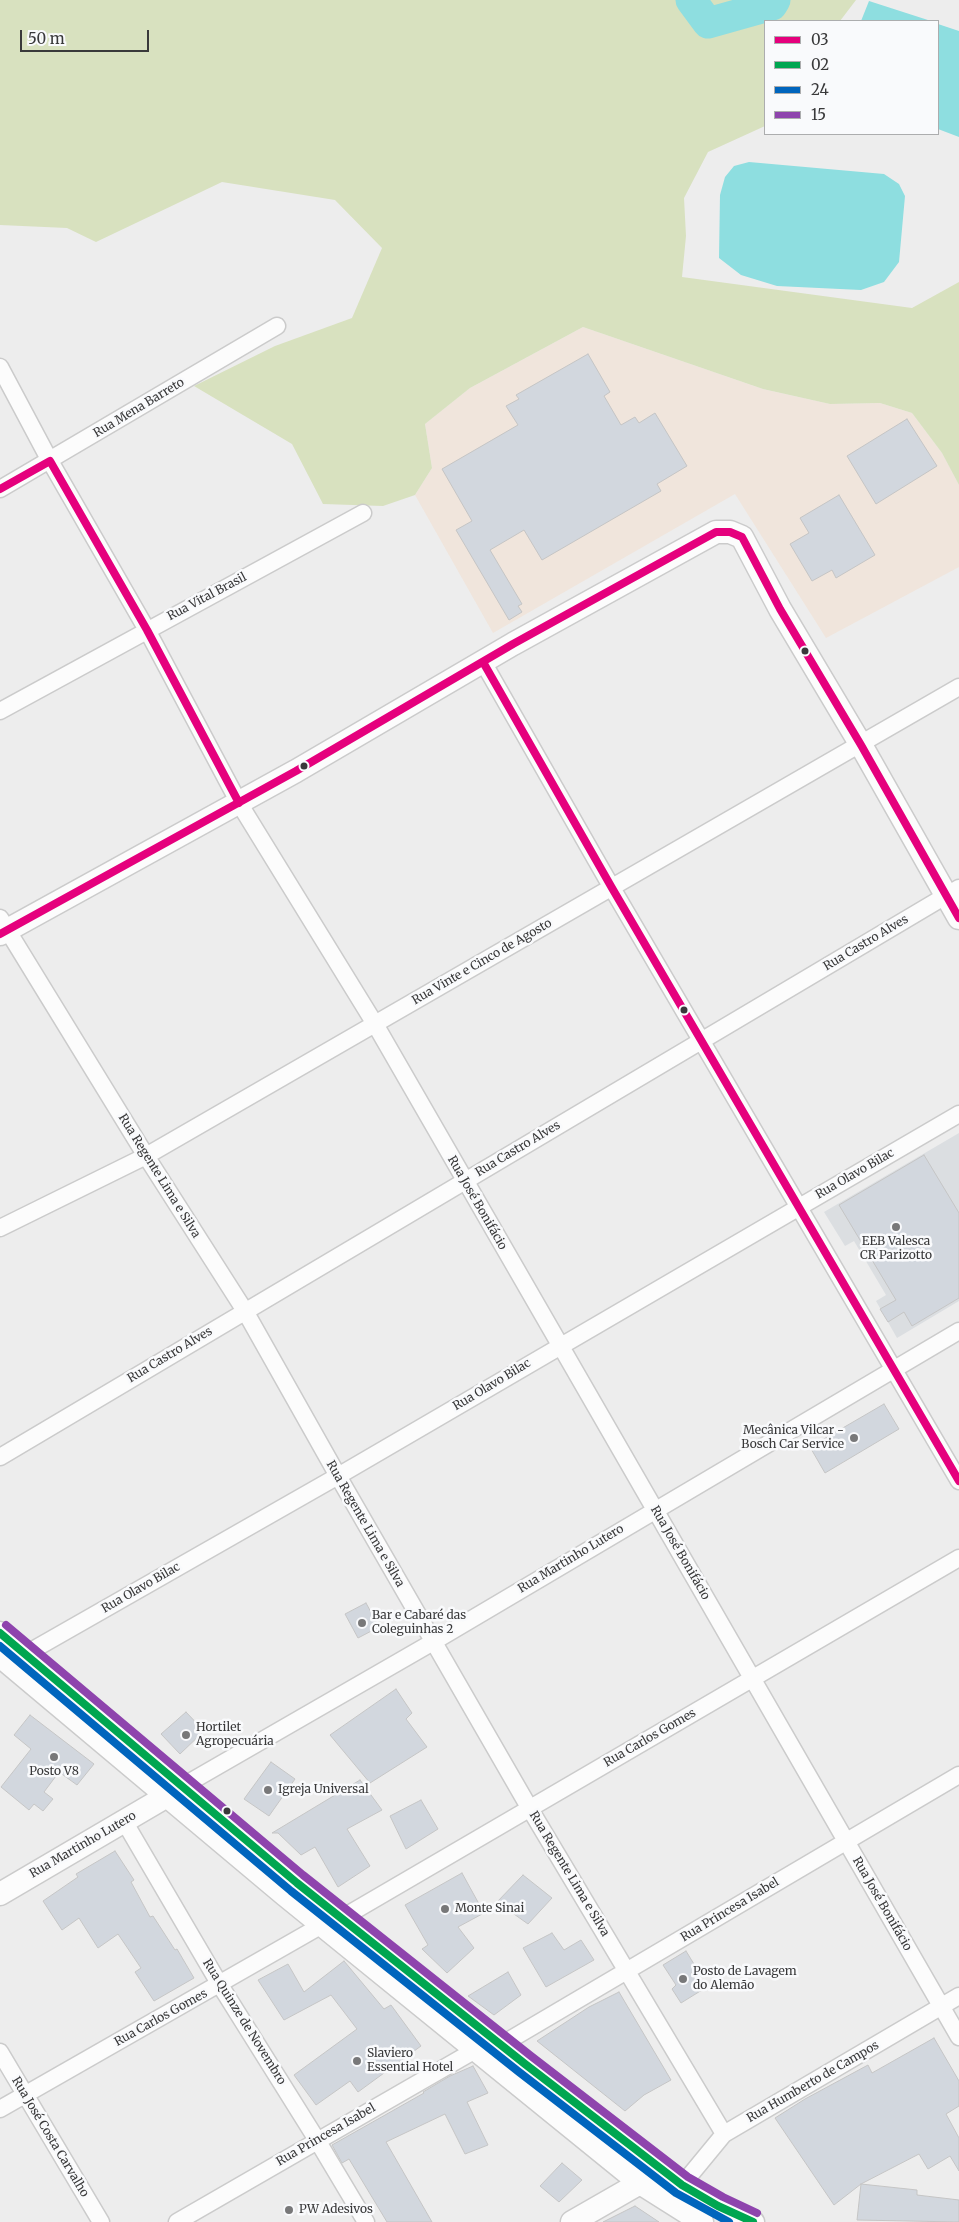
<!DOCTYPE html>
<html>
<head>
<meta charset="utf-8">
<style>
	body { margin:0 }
	#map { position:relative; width:959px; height:2222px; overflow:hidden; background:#ededed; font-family:Merriweather,serif }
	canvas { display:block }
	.legend { position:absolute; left:764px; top:20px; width:175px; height:115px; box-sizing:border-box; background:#f9fafc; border:1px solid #acadae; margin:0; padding:6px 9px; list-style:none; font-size:15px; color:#39393a }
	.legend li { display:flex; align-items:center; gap:10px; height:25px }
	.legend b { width:25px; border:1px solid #acadae }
	.scale { position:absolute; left:20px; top:30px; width:129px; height:22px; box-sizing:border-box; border:2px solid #39393a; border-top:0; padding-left:6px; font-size:15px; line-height:18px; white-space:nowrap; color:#39393a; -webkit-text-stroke:4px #f9fafc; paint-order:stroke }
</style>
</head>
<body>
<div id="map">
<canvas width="959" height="2222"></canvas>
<ul class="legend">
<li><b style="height:6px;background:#e5007d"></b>03</li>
<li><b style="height:6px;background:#00a651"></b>02</li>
<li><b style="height:6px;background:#0065bd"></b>24</li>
<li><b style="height:6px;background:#8e44ad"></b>15</li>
</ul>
<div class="scale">50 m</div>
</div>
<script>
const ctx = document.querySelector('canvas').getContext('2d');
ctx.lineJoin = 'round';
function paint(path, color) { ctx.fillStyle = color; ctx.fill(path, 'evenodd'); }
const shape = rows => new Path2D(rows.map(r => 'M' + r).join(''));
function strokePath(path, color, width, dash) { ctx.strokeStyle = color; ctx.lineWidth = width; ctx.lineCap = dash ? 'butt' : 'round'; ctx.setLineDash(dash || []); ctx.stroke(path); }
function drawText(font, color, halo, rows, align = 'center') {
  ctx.font = font + ' Merriweather,serif'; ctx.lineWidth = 5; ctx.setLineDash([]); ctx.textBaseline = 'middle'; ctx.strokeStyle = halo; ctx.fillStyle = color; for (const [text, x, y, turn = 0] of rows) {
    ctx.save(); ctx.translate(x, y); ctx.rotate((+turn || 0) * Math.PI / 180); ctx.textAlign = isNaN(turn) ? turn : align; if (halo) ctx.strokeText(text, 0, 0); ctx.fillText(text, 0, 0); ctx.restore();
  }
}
paint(shape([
	[959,1133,959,1301,897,1338,876,1301,886,1295,854,1241,845,1246,824,1212]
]), '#dbdee1');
paint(shape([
	[583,327,763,389,830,404,880,403,912,413,942,453,959,485,959,567,826,638,735,494,493,633,415,495,432,468,425,424,470,388]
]), '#f0e5dc');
paint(shape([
	[0,0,770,0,718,20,772,5,774,0,856,0,840,21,765,21,765,126,708,152,684,198,686,236,682,277,912,308,959,282,959,485,942,453,912,413,880,403,830,404,763,389,583,327,470,388,425,424,432,468,415,495,383,506,323,504,292,444,194,386,275,346,352,318,382,248,335,200,222,182,96,242,67,228,0,225]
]), '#d8e1bf');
paint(shape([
	[869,1,931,21,861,21],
	[938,24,959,31,959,137,938,129],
	[749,162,884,174,899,184,905,196,899,262,884,282,861,290,777,286,741,275,719,258,720,195,725,177,734,166]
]), '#8edee0');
strokePath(shape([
	[691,0,708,23,772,5,775,0]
]), '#8edee0', 31);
const building = shape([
	[588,354,610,392,604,396,621,425,635,417,639,423,655,413,687,466,657,484,661,491,542,560,524,530,490,550,522,604,518,606,522,612,509,620,456,530,472,521,442,469,518,425,506,406,519,399,516,395,588,354],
	[907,419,937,466,876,504,847,456,907,419],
	[839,495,875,555,836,578,832,570,812,581,790,544,809,533,800,518,839,495],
	[924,1155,959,1213,959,1298,912,1326,904,1312,888,1322,880,1309,896,1300,839,1205,924,1155],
	[884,1404,899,1429,825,1473,810,1447,884,1404],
	[366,1603,379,1627,358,1638,345,1614,366,1603],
	[396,1689,412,1713,406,1719,427,1747,370,1783,330,1735,396,1689],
	[186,1712,204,1731,180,1754,161,1734,186,1712],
	[30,1715,94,1764,77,1785,59,1772,44,1792,53,1799,43,1811,34,1804,29,1810,1,1787,31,1749,14,1735,30,1715],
	[271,1762,295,1779,269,1816,244,1799,271,1762],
	[360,1780,382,1810,347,1829,370,1866,338,1887,315,1847,301,1855,278,1833,272,1833,360,1780],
	[421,1800,438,1829,406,1849,390,1816,421,1800],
	[115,1851,134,1880,131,1882,150,1917,153,1916,175,1950,177,1949,194,1978,154,2001,135,1972,141,1968,118,1934,98,1948,79,1918,62,1930,43,1901,78,1877,76,1874,115,1851],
	[462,1873,484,1913,458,1927,474,1948,447,1973,422,1949,428,1945,405,1905,462,1873],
	[523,1875,552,1898,528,1924,497,1902,523,1875],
	[552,1933,564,1950,581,1940,594,1960,546,1987,523,1948,552,1933],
	[686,1951,697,1969,691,1973,702,1990,681,2003,672,1989,676,1985,663,1965,686,1951],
	[344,1961,384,2009,391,2005,421,2046,358,2092,350,2081,316,2105,294,2075,357,2029,331,1995,284,2020,258,1980,288,1964,304,1992,344,1961],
	[508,1972,521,1995,494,2015,468,1996,508,1972],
	[619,1992,671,2080,644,2095,625,2111,537,2041,589,2007,619,1992],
	[934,2038,959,2081,959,2106,946,2114,959,2138,959,2171,950,2156,928,2169,919,2154,861,2184,834,2205,775,2118,805,2099,868,2065,872,2073,934,2038],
	[473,2066,488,2093,467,2102,488,2145,465,2154,445,2114,386,2142,432,2222,387,2222,349,2159,342,2163,332,2145,424,2093,423,2092,450,2076,473,2066],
	[562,2163,582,2180,559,2202,540,2186,562,2163],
	[861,2184,917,2190,917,2195,959,2200,959,2222,857,2220,861,2184],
	[635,2206,659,2222,603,2222,635,2206]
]);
paint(building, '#d2d7de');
strokePath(building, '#c5c5c5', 1);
const street = shape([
	[0,367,50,461,147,630,239,803,375,1024,959,2037],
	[0,489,277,326],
	[483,662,612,888,959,1481],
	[0,711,363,513],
	[0,918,146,1156,245,1311,338,1476,530,1809,724,2134],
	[0,1228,146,1156,959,687],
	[0,1457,959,888],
	[24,1655,338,1476,959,1114],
	[183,1786,433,1642,959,1331],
	[124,1821,220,1985,317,2140,366,2222],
	[342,1918,959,1558],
	[501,2045,959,1775],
	[0,2052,101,2222],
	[0,2109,322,1925],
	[682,2185,724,2134,959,1996],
	[177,2222,477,2049]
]);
const secondary = shape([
	[0,934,296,771,513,644,716,532,730,532,742,537,780,609,861,745,959,918],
	[0,1633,297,1883,525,2064,682,2185,718,2206,753,2222],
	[0,1656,285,1895,640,2183,702,2222],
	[0,1894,167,1796],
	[572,2222,640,2183]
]);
strokePath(street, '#cbcbcb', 19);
strokePath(secondary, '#cbcbcb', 25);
strokePath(street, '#fcfcfc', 16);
strokePath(secondary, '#fcfcfc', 22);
strokePath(shape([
	[0,489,50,461,147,630,239,803],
	[483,662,612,888,959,1481],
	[0,934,296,771,513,644,716,532,730,532,742,537,780,609,861,745,959,918]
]), '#e5007d', 8);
strokePath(shape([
	[0,1633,297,1883,525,2064,682,2185,718,2206,753,2222]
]), '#00a651', 8);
strokePath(shape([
	[0,1646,291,1891,519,2072,676,2193,729,2222]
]), '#0065bd', 8);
strokePath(shape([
	[6,1625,303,1875,531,2056,688,2177,723,2197,757,2213]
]), '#8e44ad', 8);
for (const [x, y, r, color] of [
	[805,651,4.5,"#39393a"],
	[304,766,4.5,"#39393a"],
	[684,1010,4.5,"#39393a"],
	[896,1227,5,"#787879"],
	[854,1438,5,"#787879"],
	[362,1623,5,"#787879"],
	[186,1735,5,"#787879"],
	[54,1757,5,"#787879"],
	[268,1790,5,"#787879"],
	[227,1811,4.5,"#39393a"],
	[445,1909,5,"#787879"],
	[683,1979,5,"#787879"],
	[357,2061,5,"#787879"],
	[289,2210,5,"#787879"]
]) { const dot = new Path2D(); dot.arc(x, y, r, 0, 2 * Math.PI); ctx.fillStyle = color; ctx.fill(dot); strokePath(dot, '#f9fafc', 2); }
drawText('12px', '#39393a', '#f9fafc', [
	["Rua Mena Barreto",139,408,-31],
	["Rua Vital Brasil",207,597,-28],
	["Rua Castro Alves",866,943,-31],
	["Rua Vinte e Cinco de Agosto",482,962,-30],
	["Rua Castro Alves",518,1149,-31],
	["Rua Olavo Bilac",855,1174,-30],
	["Rua Regente Lima e Silva",159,1176,58],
	["Rua José Bonifácio",477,1203,60],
	["Rua Castro Alves",170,1355,-31],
	["Rua Olavo Bilac",492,1385,-31],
	["Rua Regente Lima e Silva",365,1524,60],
	["Rua José Bonifácio",680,1553,60],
	["Rua Martinho Lutero",571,1559,-31],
	["Rua Olavo Bilac",141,1588,-30],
	["Rua Carlos Gomes",650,1738,-30],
	["Rua Martinho Lutero",83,1845,-30],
	["Rua Regente Lima e Silva",569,1874,59],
	["Rua José Bonifácio",882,1904,60],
	["Rua Princesa Isabel",730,1910,-31],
	["Rua Carlos Gomes",161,2018,-29],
	["Rua Quinze de Novembro",244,2022,58],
	["Rua Humberto de Campos",813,2082,-30],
	["Rua Princesa Isabel",326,2135,-30],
	["Rua José Costa Carvalho",50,2137,59]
]);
drawText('12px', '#39393a', '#f9fafc', [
	["EEB Valesca",896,1242,"center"],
	["CR Parizotto",896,1256,"center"],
	["Mecânica Vilcar -",844,1431,"right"],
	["Bosch Car Service",844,1445,"right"],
	["Bar e Cabaré das",372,1616],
	["Coleguinhas 2",372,1630],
	["Hortilet",196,1728],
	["Agropecuária",196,1742],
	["Posto V8",54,1772,"center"],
	["Igreja Universal",278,1790],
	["Monte Sinai",455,1909],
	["Posto de Lavagem",693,1972],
	["do Alemão",693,1986],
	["Slaviero",367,2054],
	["Essential Hotel",367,2068],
	["PW Adesivos",299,2210]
], 'left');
</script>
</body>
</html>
